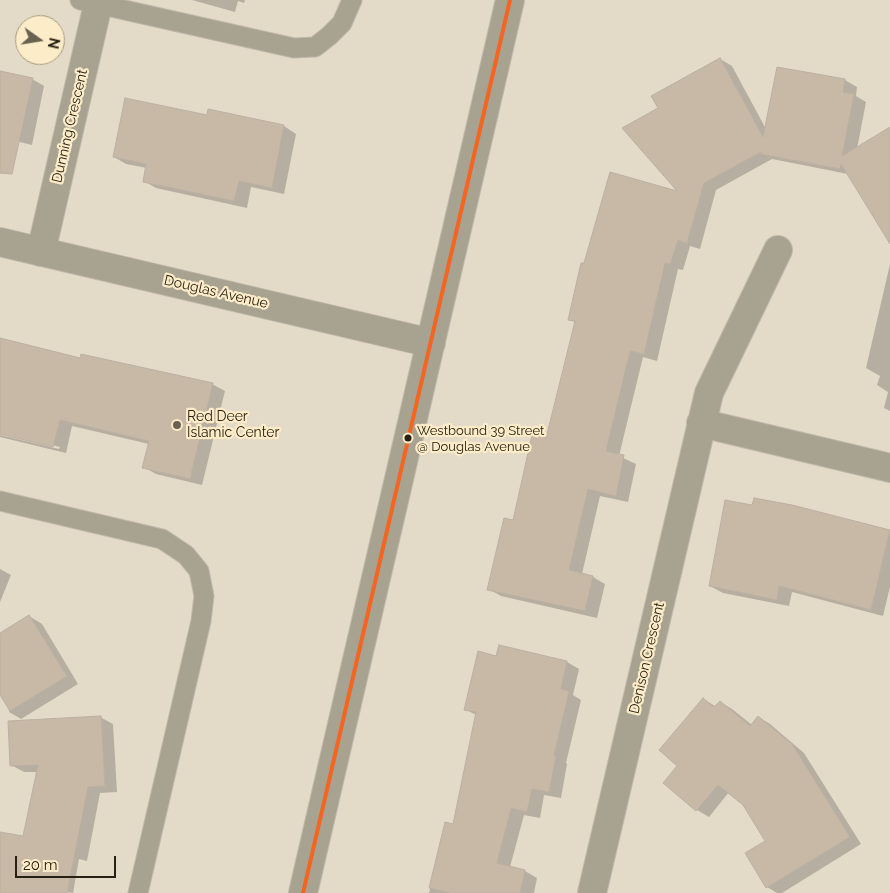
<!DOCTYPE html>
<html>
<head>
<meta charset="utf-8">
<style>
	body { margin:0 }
	#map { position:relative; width:890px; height:893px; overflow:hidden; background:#e4dac8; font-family:Raleway,sans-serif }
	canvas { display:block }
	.north { position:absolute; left:15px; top:15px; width:50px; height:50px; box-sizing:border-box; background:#fdecc8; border:1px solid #a79b80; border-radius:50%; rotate:103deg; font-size:14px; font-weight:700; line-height:20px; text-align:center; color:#272114 }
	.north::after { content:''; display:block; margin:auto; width:18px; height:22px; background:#696253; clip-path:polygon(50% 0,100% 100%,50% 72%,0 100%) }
	.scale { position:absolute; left:15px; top:856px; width:101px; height:22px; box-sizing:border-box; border:2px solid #272114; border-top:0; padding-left:6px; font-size:15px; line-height:18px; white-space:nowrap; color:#272114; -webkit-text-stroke:4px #fdecc8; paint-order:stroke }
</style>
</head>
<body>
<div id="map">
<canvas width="890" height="893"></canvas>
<div class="north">N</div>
<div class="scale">20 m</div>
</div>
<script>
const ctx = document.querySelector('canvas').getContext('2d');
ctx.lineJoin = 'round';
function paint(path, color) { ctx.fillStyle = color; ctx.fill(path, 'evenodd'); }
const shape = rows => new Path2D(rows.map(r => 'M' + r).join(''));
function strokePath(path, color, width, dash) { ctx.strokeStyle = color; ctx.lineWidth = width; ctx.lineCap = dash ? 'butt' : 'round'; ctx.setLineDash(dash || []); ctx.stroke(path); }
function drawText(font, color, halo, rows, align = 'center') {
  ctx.font = font + ' Raleway,sans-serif'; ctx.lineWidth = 4.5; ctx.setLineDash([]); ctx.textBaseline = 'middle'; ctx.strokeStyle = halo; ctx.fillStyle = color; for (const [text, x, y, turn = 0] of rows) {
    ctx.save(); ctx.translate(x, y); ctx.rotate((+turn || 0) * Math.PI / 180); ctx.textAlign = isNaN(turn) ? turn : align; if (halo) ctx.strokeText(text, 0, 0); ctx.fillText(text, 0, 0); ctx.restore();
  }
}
paint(shape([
	[192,0,245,0,244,3,238,1,235,12],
	[720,59,732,66,766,129,845,80,857,87,856,96,866,102,857,149,890,128,890,240,848,174,772,159,716,190,700,249,690,246,683,270,678,269,657,361,643,357,619,456,636,464,628,502,600,496,582,574,593,577,605,584,597,618,501,596,489,589,547,440,576,323,570,319,681,194,660,109],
	[0,72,32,79,44,86,32,145,3,138,0,156],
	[209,111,284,126,296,134,284,194,251,187,247,208,156,188,144,181,147,168,126,164,114,157,208,116],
	[890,264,890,411,884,408,888,392,877,385,880,376,866,368],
	[0,339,81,359,212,384,225,391,202,485,156,474,144,467,149,444,72,426,66,453,0,437,0,435,59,449,60,447,0,432],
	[792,506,890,531,890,587,883,616,792,592,789,606,723,593,710,586,753,507],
	[0,569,11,575,0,602],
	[29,616,42,624,78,684,21,719,9,712,7,689,0,693,0,635],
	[497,657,567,662,579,669,573,695,581,700,566,763,567,764,561,798,544,795,540,818,524,815,510,867,525,871,537,878,534,893,429,893,446,823,454,825,476,715,465,709],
	[703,699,715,706,720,702,732,709,752,725,758,717,770,724,804,753,861,844,782,893,777,893,767,887,747,854,766,841,743,804,729,792,709,817,697,810,679,765],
	[100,717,113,724,117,792,100,793,87,861,79,859,73,893,60,891,60,893,0,893,0,833,24,837,38,772,24,772,11,765]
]), '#0003');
const building = shape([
	[720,58,763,137,777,67,845,79,843,92,854,94,842,156,890,127,890,244,841,164,840,169,760,154,761,152,704,183,687,243,678,240,670,264,665,263,644,354,630,351,606,451,624,455,616,496,588,489,569,570,593,576,585,611,487,590,504,518,513,520,532,435,546,438,575,321,568,320,581,263,584,263,610,172,677,191,622,128,658,108,651,96,720,58],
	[0,71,33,78,12,174,0,173,0,71],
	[125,98,207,115,208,109,284,125,272,188,239,181,234,201,143,182,146,164,113,157,125,98],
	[0,338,80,358,81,354,213,383,190,479,142,468,149,441,60,420,53,447,0,434,0,338],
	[754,498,792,505,890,530,871,610,779,586,777,600,709,586,725,500,752,505,754,498],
	[29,615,67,676,10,711,0,695,0,633,29,615],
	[499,645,567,661,561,689,569,691,554,756,556,756,549,792,532,789,527,812,511,808,497,863,525,870,520,893,450,893,429,888,445,822,453,824,476,712,464,710,478,651,496,656,499,645],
	[703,698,714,707,720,701,750,726,758,716,792,744,850,837,766,888,745,853,765,841,743,805,718,785,696,811,663,783,677,766,659,750,703,698],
	[101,716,105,786,88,787,67,893,0,893,0,832,23,836,38,765,10,766,8,721,101,716]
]);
paint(building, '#c8b9a7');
strokePath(building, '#bab0a3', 1);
const service = shape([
	[80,0,294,48,315,47,329,36,342,23,352,0],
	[0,501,162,539,186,555,199,571,204,596,201,621,138,893]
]);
const minor = shape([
	[41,252,99,0],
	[701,423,890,468],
	[592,893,709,393,778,250]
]);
const tertiary = shape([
	[0,242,431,343],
	[303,893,510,0]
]);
strokePath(service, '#c0b8aa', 21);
strokePath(minor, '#c0b8aa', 30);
strokePath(tertiary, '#c0b8aa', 30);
strokePath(service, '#a8a391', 19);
strokePath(minor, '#a8a391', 28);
strokePath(tertiary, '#a8a391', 28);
strokePath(shape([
	[303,893,510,0]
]), '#f26522', 4);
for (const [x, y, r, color] of [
	[177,425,5,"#696253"],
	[408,438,4.5,"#272114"]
]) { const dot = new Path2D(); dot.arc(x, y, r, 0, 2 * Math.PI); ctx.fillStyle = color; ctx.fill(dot); strokePath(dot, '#fdecc8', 2); }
drawText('13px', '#272114', '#fdecc8', [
	["Westbound 39 Street",417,431],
	["@ Douglas Avenue",417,447]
], 'left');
drawText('14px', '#272114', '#fdecc8', [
	["Dunning Crescent",70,126,-77],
	["Douglas Avenue",216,292,13],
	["Denison Crescent",647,658,-77]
]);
drawText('14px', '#272114', '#fdecc8', [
	["Red Deer",187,417],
	["Islamic Center",187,433]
], 'left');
</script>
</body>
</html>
